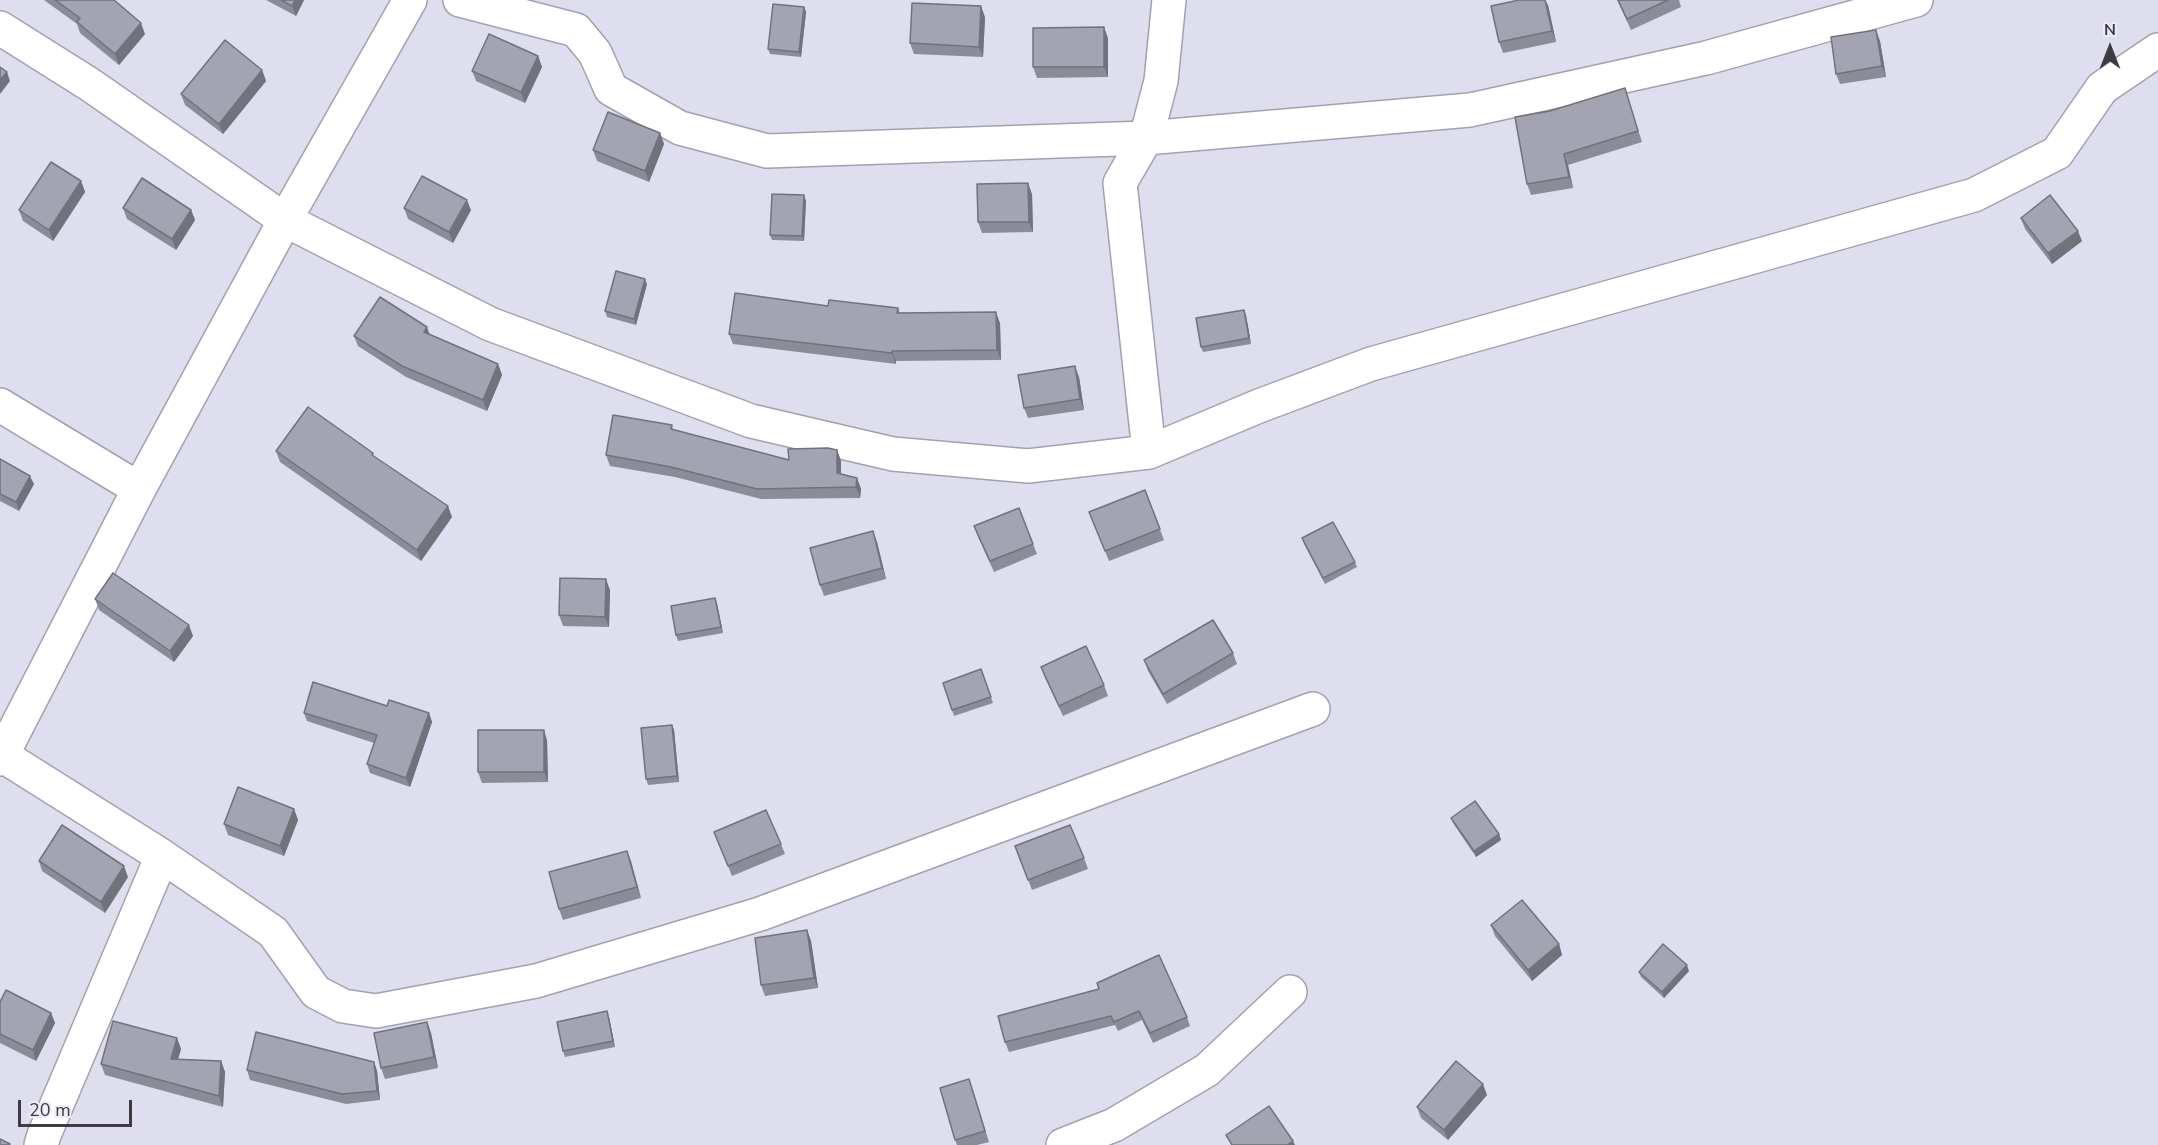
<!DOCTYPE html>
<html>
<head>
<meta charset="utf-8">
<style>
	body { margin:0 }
	#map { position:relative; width:2158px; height:1145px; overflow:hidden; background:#dedeee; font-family:"Nunito Sans",sans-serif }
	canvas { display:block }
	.north { position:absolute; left:2080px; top:18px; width:60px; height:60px; -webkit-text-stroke:4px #ebebfb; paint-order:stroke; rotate:0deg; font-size:16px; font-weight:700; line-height:24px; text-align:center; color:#3c3c42 }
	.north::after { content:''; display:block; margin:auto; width:21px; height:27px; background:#3c3c42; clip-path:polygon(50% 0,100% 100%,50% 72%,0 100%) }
	.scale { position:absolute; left:18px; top:1100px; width:114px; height:27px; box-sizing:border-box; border:3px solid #3c3c42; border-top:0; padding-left:8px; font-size:18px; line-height:21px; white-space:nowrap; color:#3c3c42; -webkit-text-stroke:4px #ebebfb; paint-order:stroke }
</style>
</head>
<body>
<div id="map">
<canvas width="2158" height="1145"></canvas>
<div class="north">N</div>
<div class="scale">20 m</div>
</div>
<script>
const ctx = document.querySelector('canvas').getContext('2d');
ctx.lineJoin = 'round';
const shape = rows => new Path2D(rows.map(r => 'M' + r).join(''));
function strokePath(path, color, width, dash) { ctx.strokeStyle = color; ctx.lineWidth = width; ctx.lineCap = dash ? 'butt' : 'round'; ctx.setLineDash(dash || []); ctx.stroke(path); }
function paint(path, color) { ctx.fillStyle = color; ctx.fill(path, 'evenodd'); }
const minor = shape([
	[460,0,576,30,595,53,611,89,680,128,767,151,1146,138,1470,110,1706,58,1916,0],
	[0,28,89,84,285,220,490,324,751,421,893,454,1028,466,1149,452,1259,406,1371,364,1974,195,2057,153,2102,88,2158,50],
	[0,405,139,489],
	[1149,452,1120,183,1146,138,1161,81,1169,0],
	[0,754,162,856,273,932,316,992,343,1006,376,1011,536,981,760,914,1313,709],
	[0,759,139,489,285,220,410,0],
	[41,1145,44,1135,162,856],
	[1063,1145,1114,1125,1207,1070,1290,992]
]);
strokePath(minor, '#a2a1b1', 36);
strokePath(minor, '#fff', 33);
paint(shape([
	[44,0,114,0,145,34,119,65,80,33,77,24],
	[266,0,304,0,296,16],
	[1617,0,1679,0,1681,7,1631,30],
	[1548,5,1556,42,1503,53,1499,42],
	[804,7,806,12,801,57,770,54,768,49],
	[985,17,983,57,914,54,910,43],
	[1108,38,1108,77,1037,78,1033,67],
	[1880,41,1886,77,1840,84,1836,74],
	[538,56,542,67,525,103,476,81,472,71],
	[262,70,266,81,223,134,185,105,181,94],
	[1625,88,1642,142,1568,165,1573,188,1531,195,1527,184,1550,111],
	[660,133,664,144,649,182,597,161,593,150],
	[81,181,85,192,53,241,23,221,19,210],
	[1032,194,1033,232,982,233,978,222],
	[806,201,804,241,772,240,770,235],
	[123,208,191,210,195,220,176,250,127,219],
	[404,208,471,210,453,243,408,219],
	[2021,218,2082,241,2052,264,2025,229],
	[647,284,636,325,607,317,605,311],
	[898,308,900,313,1000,323,1001,360,896,361,896,364,733,344,729,334],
	[1246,315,1251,344,1203,352,1201,347],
	[429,335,498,364,502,375,487,411,406,377,358,346,354,336],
	[1079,377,1084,410,1028,418,1024,408],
	[672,425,673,430,789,460,837,450,841,461,841,474,857,478,861,489,860,498,761,499,675,477,610,466,606,455],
	[276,451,373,453,374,456,452,517,421,561,280,462],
	[0,459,34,484,19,511,0,501],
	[1145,490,1164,540,1109,561,1093,522],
	[974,526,1033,544,1037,554,994,572,978,537],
	[1302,538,1355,562,1357,567,1325,584,1304,544],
	[877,542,886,579,824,596,820,585],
	[610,590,609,627,563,626,559,615],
	[715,598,717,604,723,633,678,641,676,635],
	[95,599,193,636,174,662,99,610],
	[1233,653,1237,664,1167,704,1148,671,1144,660],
	[1041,667,1104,685,1108,696,1063,716,1045,678],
	[981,669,993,703,954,716,943,683],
	[387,706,429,713,432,722,410,787,370,773,367,764,374,743,307,721,304,713],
	[672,725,674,730,679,782,648,785,646,779],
	[547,740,548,782,482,783,478,772],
	[294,809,298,820,284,856,228,835,224,824],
	[1451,818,1499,834,1501,840,1476,857,1453,823],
	[714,832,781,844,785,854,732,876],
	[1015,846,1084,858,1088,869,1032,890],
	[627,851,641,898,563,920,559,909],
	[39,861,128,877,105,913,42,871],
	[1491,925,1559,944,1562,955,1532,981,1495,936],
	[807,930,811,941,818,988,765,996,761,985],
	[1689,971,1664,998,1641,977,1639,972],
	[1097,983,1187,1017,1190,1026,1153,1043,1142,1020,1118,1031,1115,1025,1009,1052,1005,1042,1099,989],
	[0,1002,51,1013,55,1023,36,1061,0,1043],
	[609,1017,615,1047,565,1057,563,1051],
	[427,1022,431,1033,438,1068,385,1079,381,1068],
	[177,1038,181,1049,178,1059,221,1061,225,1072,223,1107,105,1075,101,1064],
	[374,1062,377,1071,380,1100,346,1104,250,1080,247,1070],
	[973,1090,989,1142,977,1145,957,1145,955,1140],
	[1487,1095,1448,1140,1421,1118,1417,1107]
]), '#8c8c99');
paint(shape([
	[295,0,304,0,296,16,292,6],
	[1545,0,1548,5,1556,42,1552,31],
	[981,6,985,17,983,57,979,47],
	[804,7,806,12,801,57,799,52],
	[141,23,145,34,119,65,115,54],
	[1104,27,1108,38,1108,77,1104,67],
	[1876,30,1880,41,1886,77,1882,66],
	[538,56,542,67,525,103,521,92],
	[262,70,266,81,223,134,219,124],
	[7,72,10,81,0,94,0,80],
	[660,133,664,144,649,182,645,171],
	[1564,154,1568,165,1573,188,1569,177],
	[81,181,85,192,53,241,49,230],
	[1028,183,1032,194,1033,232,1029,222],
	[804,195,806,201,804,241,802,236],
	[467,200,471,210,453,243,449,232],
	[191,210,195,220,176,250,172,239],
	[2078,231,2082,241,2052,264,2048,253],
	[645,279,647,284,636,325,634,319],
	[1244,310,1246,315,1251,344,1249,338],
	[996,312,1000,323,1001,360,997,350],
	[427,327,431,338,424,332],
	[892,351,896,361,896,364,892,353],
	[498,364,502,375,487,411,483,400],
	[1075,366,1079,377,1084,410,1080,399],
	[837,450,841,461,841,483,837,473],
	[30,476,34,484,19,511,16,502],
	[857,478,861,489,860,498,856,487],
	[448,506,452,517,421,561,417,550],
	[873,531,877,542,886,579,882,568],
	[606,579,610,590,609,627,605,617],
	[715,598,717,604,723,633,721,627],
	[189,625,193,636,174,662,170,651],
	[429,713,432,722,410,787,406,778],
	[672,725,674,730,679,782,677,776],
	[544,730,547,740,548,782,544,772],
	[294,809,298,820,284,856,280,846],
	[1499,834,1501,840,1476,857,1474,851],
	[627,851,631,861,641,898,637,887],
	[124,866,128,877,105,913,101,902],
	[807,930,811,941,818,988,814,978],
	[1559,944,1562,955,1532,981,1528,970],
	[1687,965,1689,971,1664,998,1662,992],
	[607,1011,609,1017,615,1047,613,1041],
	[51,1013,55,1023,36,1061,33,1050],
	[427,1022,431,1033,438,1068,434,1057],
	[177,1038,181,1049,175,1070,171,1059],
	[221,1061,225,1072,223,1107,219,1096],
	[374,1062,377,1071,380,1100,377,1091],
	[1483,1084,1487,1095,1448,1140,1444,1130],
	[1293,1141,1295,1145,1287,1145]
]), '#72727d');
const building = shape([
	[55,0,114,0,141,23,115,54,77,22,80,18,55,0],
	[281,0,295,0,292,6,281,0],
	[1519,0,1545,0,1552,31,1499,42,1491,6,1519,0],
	[1618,0,1668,0,1627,19,1618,0],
	[912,3,981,6,979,47,910,43,912,3],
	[773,4,804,7,799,52,768,49,773,4],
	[1104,27,1104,67,1033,67,1033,28,1104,27],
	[1876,30,1882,66,1836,74,1831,37,1876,30],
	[489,34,538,56,521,92,472,71,489,34],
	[225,40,262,70,219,124,181,94,225,40],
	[0,67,7,72,0,80,0,67],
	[1625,88,1638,131,1564,154,1569,177,1527,184,1515,117,1550,111,1625,88],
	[608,112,660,133,645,171,593,150,608,112],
	[51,162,81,181,49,230,19,210,51,162],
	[422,176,467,200,449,232,404,208,422,176],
	[142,178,191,210,172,239,123,208,142,178],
	[1028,183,1029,222,978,222,977,184,1028,183],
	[772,194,804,195,802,236,770,235,772,194],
	[2050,195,2078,231,2048,253,2021,218,2050,195],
	[616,271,645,279,634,319,605,311,616,271],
	[735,293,828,306,829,300,898,308,897,313,996,312,997,350,892,351,892,353,729,334,735,293],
	[380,297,427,327,424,332,498,364,483,400,402,366,354,336,380,297],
	[1244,310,1249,338,1201,347,1196,318,1244,310],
	[1075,366,1080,399,1024,408,1018,375,1075,366],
	[308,407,373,453,372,455,448,506,417,550,276,451,308,407],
	[613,415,672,425,671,429,789,460,788,449,828,448,837,450,837,473,857,478,856,487,757,489,671,467,606,455,613,415],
	[0,459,30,476,16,502,0,494,0,459],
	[1145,490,1160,529,1105,551,1089,512,1145,490],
	[1019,508,1033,544,990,561,974,526,1019,508],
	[1333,522,1355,562,1323,578,1302,538,1333,522],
	[873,531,882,568,820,585,810,548,873,531],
	[113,573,189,625,170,651,95,599,113,573],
	[560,578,606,579,605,617,559,615,560,578],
	[715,598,721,627,676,635,671,606,715,598],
	[1213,620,1233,653,1163,694,1144,660,1213,620],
	[1086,646,1104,685,1059,706,1041,667,1086,646],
	[981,669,991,697,952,710,943,683,981,669],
	[313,682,387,706,389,700,429,713,406,778,367,764,377,735,304,713,313,682],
	[672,725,677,776,646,779,641,728,672,725],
	[478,730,544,730,544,772,478,772,478,730],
	[238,787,294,809,280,846,224,824,238,787],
	[1475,801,1499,834,1474,851,1451,818,1475,801],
	[766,810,781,844,728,866,714,832,766,810],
	[62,825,124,866,101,902,39,861,62,825],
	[1070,825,1084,858,1028,880,1015,846,1070,825],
	[627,851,637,887,559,909,549,872,627,851],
	[1522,900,1559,944,1528,970,1491,925,1522,900],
	[807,930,814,978,761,985,755,938,807,930],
	[1663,944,1687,965,1662,992,1639,972,1663,944],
	[1159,955,1187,1017,1150,1033,1139,1011,1114,1022,1111,1016,1005,1042,998,1016,1099,989,1097,983,1159,955],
	[6,990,51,1013,33,1050,0,1034,0,1002,6,990],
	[607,1011,613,1041,563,1051,557,1022,607,1011],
	[113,1021,177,1038,171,1059,221,1061,219,1096,101,1064,113,1021],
	[427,1022,434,1057,381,1068,374,1033,427,1022],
	[256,1032,374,1062,377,1091,342,1094,247,1070,256,1032],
	[1456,1061,1483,1084,1444,1130,1417,1107,1456,1061],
	[969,1079,985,1131,955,1140,940,1088,969,1079],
	[1269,1106,1293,1141,1287,1145,1232,1145,1226,1135,1269,1106],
	[0,1139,10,1144,9,1145,0,1145,0,1139]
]);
paint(building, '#a3a3b2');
strokePath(building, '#72727d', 1.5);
</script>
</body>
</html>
